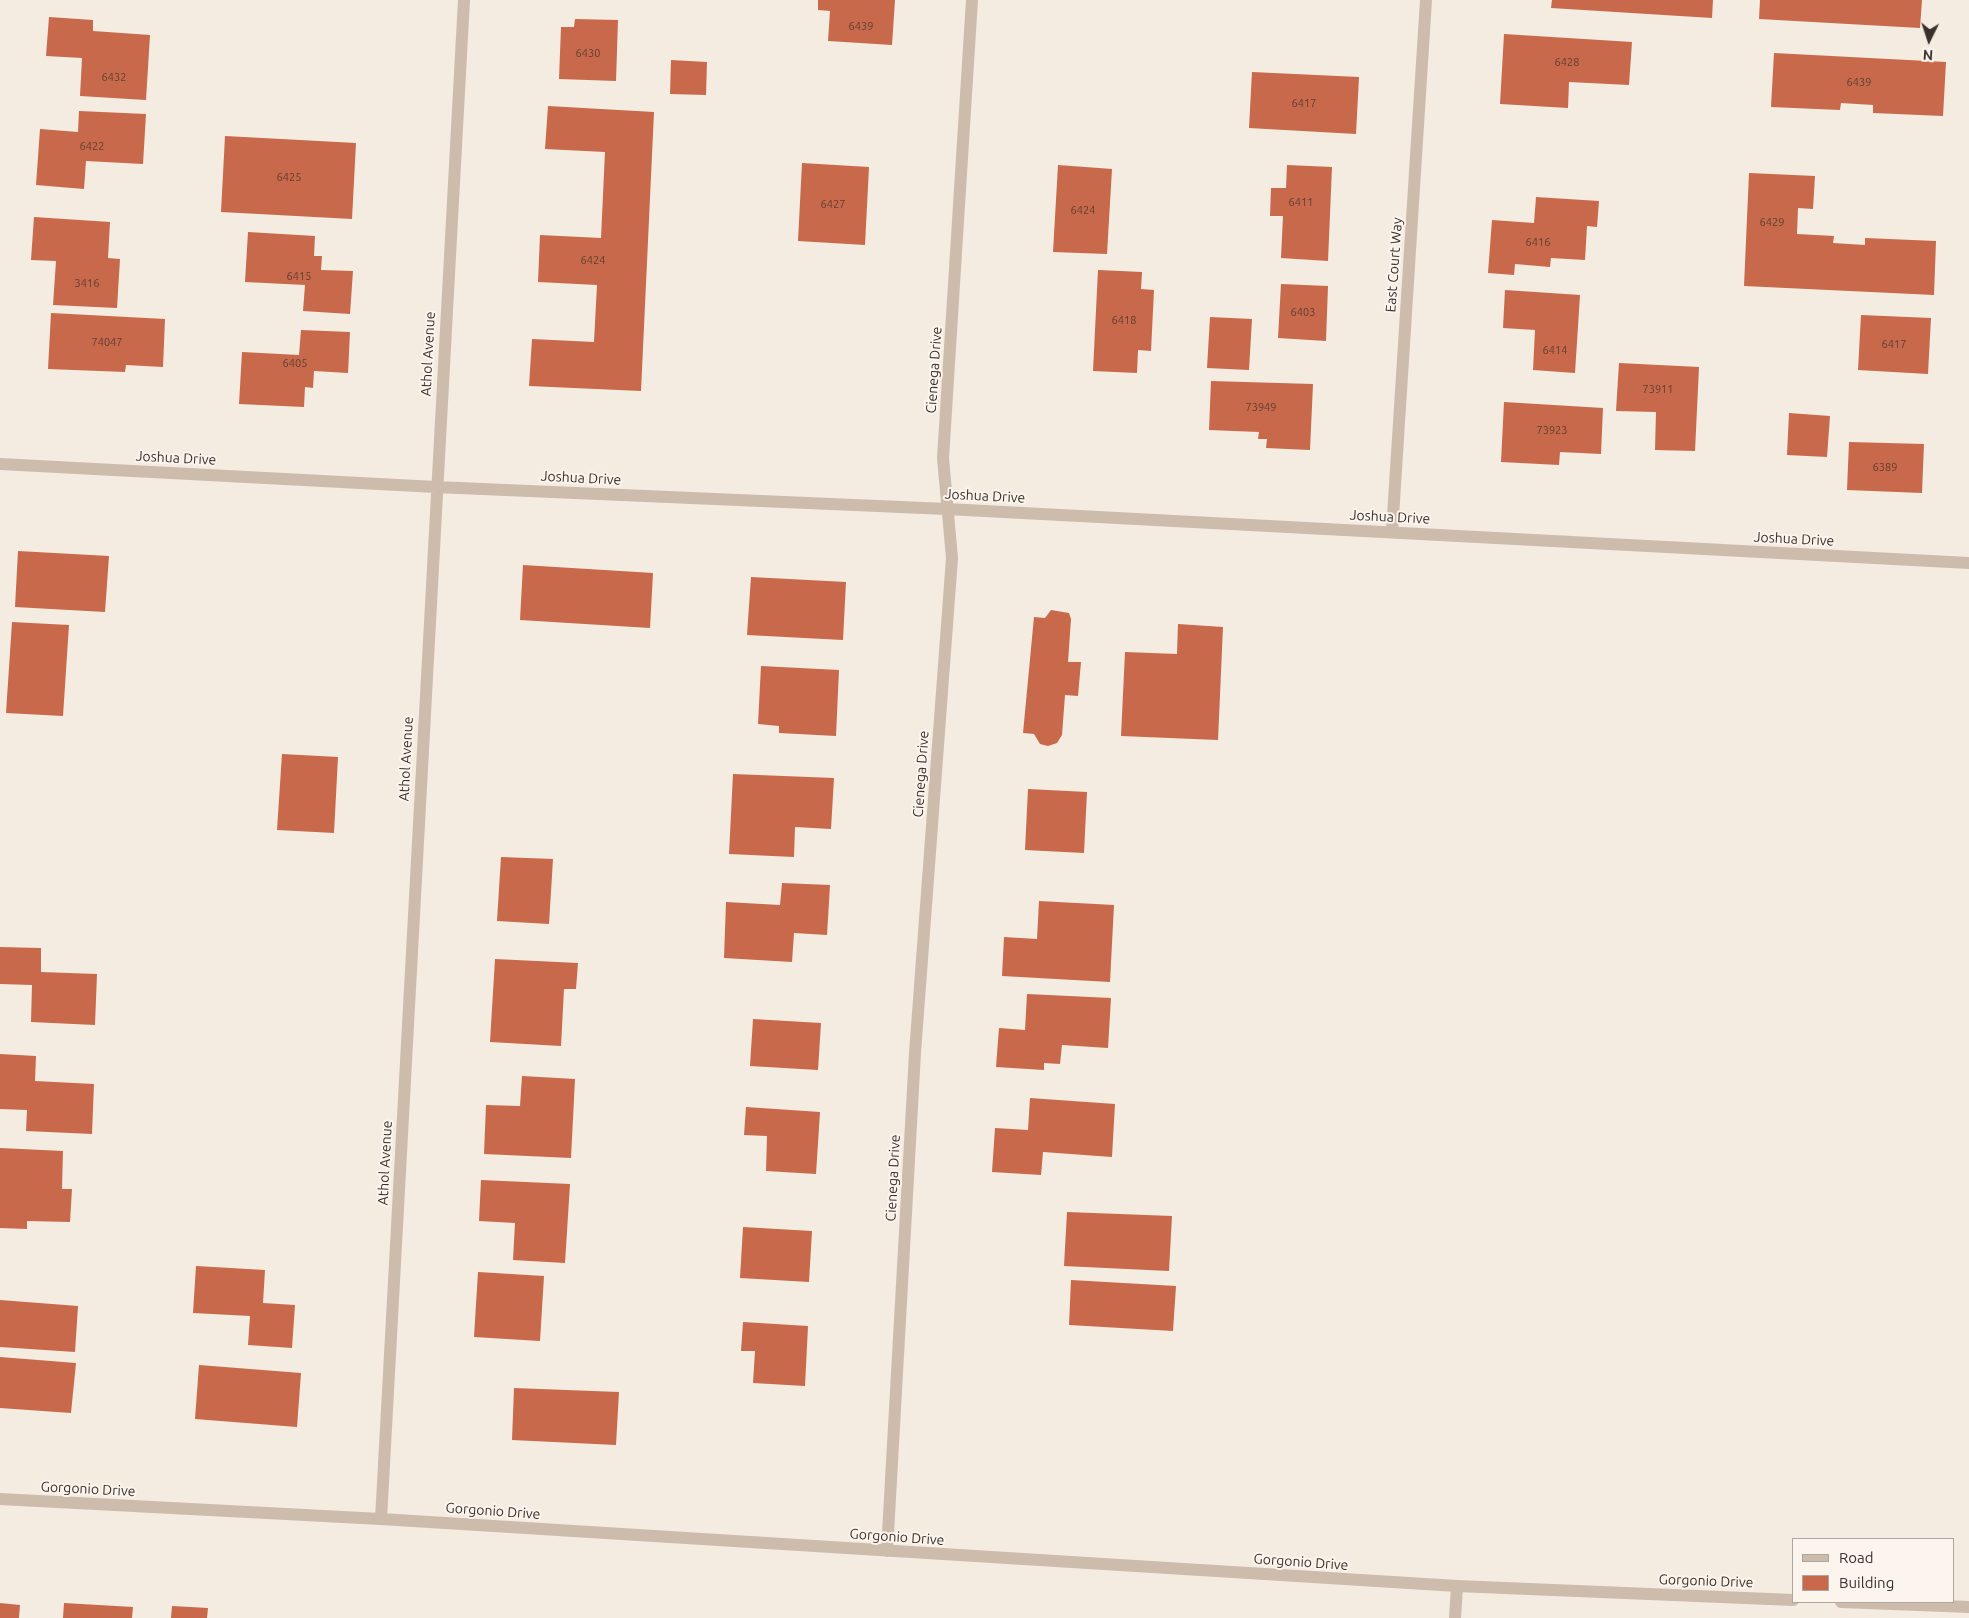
<!DOCTYPE html>
<html>
<head>
<meta charset="utf-8">
<style>
	body { margin:0 }
	#map { position:relative; width:1969px; height:1618px; overflow:hidden; background:#f4ebe1; font-family:Ubuntu,sans-serif }
	canvas { display:block }
	.legend { position:absolute; left:1792px; top:1538px; width:162px; height:65px; box-sizing:border-box; background:#fbf5ee; border:1px solid #aea6a0; margin:0; padding:6px 9px; list-style:none; font-size:15px; color:#3b302b }
	.legend li { display:flex; align-items:center; gap:10px; height:25px }
	.legend b { width:25px; border:1px solid #aea6a0 }
	.north { position:absolute; left:1904px; top:15px; width:50px; height:50px; -webkit-text-stroke:4px #fbf5ee; paint-order:stroke; rotate:184deg; font-size:14px; font-weight:700; line-height:20px; text-align:center; color:#3b302b }
	.north::after { content:''; display:block; margin:auto; width:18px; height:22px; background:#3b302b; clip-path:polygon(50% 0,100% 100%,50% 72%,0 100%) }
</style>
</head>
<body>
<div id="map">
<canvas width="1969" height="1618"></canvas>
<ul class="legend">
<li><b style="height:6px;background:#cdbbac"></b>Road</li>
<li><b style="height:14px;background:#c8694b"></b>Building</li>
</ul>
<div class="north">N</div>
</div>
<script>
const ctx = document.querySelector('canvas').getContext('2d');
ctx.lineJoin = 'round';
function paint(path, color) { ctx.fillStyle = color; ctx.fill(path, 'evenodd'); }
const shape = rows => new Path2D(rows.map(r => 'M' + r).join(''));
function strokePath(path, color, width, dash) { ctx.strokeStyle = color; ctx.lineWidth = width; ctx.lineCap = dash ? 'butt' : 'round'; ctx.setLineDash(dash || []); ctx.stroke(path); }
function drawText(font, color, halo, rows, align = 'center') {
  ctx.font = font + ' Ubuntu,sans-serif'; ctx.lineWidth = 4; ctx.setLineDash([]); ctx.textBaseline = 'middle'; ctx.strokeStyle = halo; ctx.fillStyle = color; for (const [text, x, y, turn = 0] of rows) {
    ctx.save(); ctx.translate(x, y); ctx.rotate((+turn || 0) * Math.PI / 180); ctx.textAlign = isNaN(turn) ? turn : align; if (halo) ctx.strokeText(text, 0, 0); ctx.fillText(text, 0, 0); ctx.restore();
  }
}
paint(shape([
	[818,0,895,0,892,45,828,41,830,11,818,10],
	[1552,0,1713,0,1712,18,1551,8],
	[1760,0,1922,0,1920,28,1759,19],
	[49,17,93,20,93,31,150,35,146,100,80,96,82,58,46,56],
	[575,19,618,20,616,81,559,79,561,27,574,27],
	[1504,34,1632,42,1629,85,1569,82,1568,108,1500,104],
	[1774,53,1946,62,1943,116,1873,113,1873,105,1841,103,1840,110,1771,107],
	[671,60,707,62,706,95,670,94],
	[1252,72,1359,77,1356,134,1249,128],
	[548,106,654,112,641,391,529,386,532,339,594,342,597,285,538,282,540,235,601,238,605,152,545,149],
	[79,111,146,114,143,164,86,161,84,189,36,185,40,129,78,132],
	[225,136,356,143,352,219,221,212],
	[802,163,869,167,865,245,798,241],
	[1058,165,1112,169,1107,254,1053,252],
	[1287,165,1332,167,1328,261,1281,258,1283,216,1270,216,1271,188,1286,188],
	[1749,173,1815,176,1813,209,1798,208,1797,234,1834,236,1833,243,1865,245,1865,238,1936,241,1934,295,1744,286],
	[1536,197,1599,201,1597,227,1587,226,1585,260,1551,258,1550,267,1515,264,1514,275,1488,273,1492,220,1534,223],
	[34,217,110,222,108,258,120,259,117,308,53,305,56,261,31,260],
	[248,232,315,236,314,256,322,256,321,270,353,271,350,314,303,311,305,285,245,282],
	[1098,270,1142,272,1141,289,1154,290,1151,351,1138,350,1137,373,1093,371],
	[1281,284,1328,286,1326,341,1278,338],
	[1505,290,1580,295,1575,373,1533,370,1535,330,1503,328],
	[51,313,165,319,163,367,126,365,125,372,48,369],
	[1861,315,1931,318,1928,374,1858,370],
	[1210,317,1252,319,1249,370,1207,368],
	[301,330,350,332,348,373,314,371,313,388,305,387,304,407,239,404,242,352,299,355],
	[1619,363,1699,367,1695,451,1655,450,1656,412,1616,411],
	[1211,381,1313,384,1310,450,1266,448,1267,439,1258,439,1259,432,1209,430],
	[1504,402,1603,408,1601,454,1560,452,1559,465,1501,462],
	[1789,413,1830,416,1827,457,1787,455],
	[1849,442,1924,444,1922,493,1847,490],
	[18,551,109,556,105,612,15,607],
	[523,565,653,573,650,628,520,620],
	[751,577,846,582,843,640,747,635],
	[1051,610,1069,613,1071,619,1068,662,1081,662,1078,696,1065,695,1062,735,1057,743,1048,746,1040,744,1034,734,1023,733,1034,617,1045,618],
	[12,622,69,625,63,716,6,713],
	[1178,624,1223,627,1218,740,1121,736,1125,652,1177,654],
	[761,666,839,670,836,736,779,733,779,726,758,724],
	[282,754,338,757,334,833,277,830],
	[733,774,834,778,831,829,795,827,794,857,729,854],
	[1028,789,1087,792,1084,853,1025,850],
	[501,857,553,859,549,924,497,921],
	[782,883,830,885,827,935,794,933,792,962,724,958,726,902,780,905],
	[1039,901,1114,905,1110,982,1002,976,1004,937,1037,939],
	[0,947,41,948,41,972,97,974,95,1025,31,1022,32,985,0,984],
	[495,959,578,963,576,989,564,989,561,1046,490,1042],
	[1027,994,1111,998,1108,1048,1062,1045,1060,1064,1044,1063,1044,1070,996,1067,999,1028,1025,1030],
	[753,1019,821,1023,818,1070,750,1066],
	[0,1054,36,1056,35,1081,94,1084,92,1134,26,1131,27,1110,0,1109],
	[522,1076,575,1079,571,1158,484,1154,486,1105,520,1106],
	[1030,1098,1115,1104,1112,1157,1043,1152,1041,1175,992,1172,995,1128,1028,1130],
	[746,1107,820,1112,816,1174,766,1171,767,1136,744,1135],
	[0,1148,63,1151,62,1189,72,1189,70,1222,27,1221,27,1229,0,1228],
	[481,1180,570,1184,565,1263,513,1260,515,1223,479,1221],
	[1067,1212,1172,1216,1169,1271,1064,1266],
	[743,1227,812,1231,809,1282,740,1278],
	[196,1266,265,1270,263,1303,295,1305,292,1348,248,1345,250,1316,193,1313],
	[478,1272,544,1276,540,1341,474,1337],
	[1071,1280,1176,1286,1173,1331,1069,1325],
	[0,1300,78,1306,75,1352,0,1347],
	[743,1322,808,1326,805,1386,753,1383,755,1351,741,1351],
	[0,1357,76,1363,71,1413,0,1408],
	[199,1365,301,1373,297,1427,195,1419],
	[514,1388,619,1392,616,1445,512,1440],
	[0,1603,20,1605,19,1618,0,1618],
	[64,1603,133,1607,132,1618,63,1618],
	[172,1606,208,1608,207,1618,171,1618]
]), '#c8694b');
strokePath(shape([
	[0,464,436,487,947,509,1969,563],
	[1392,532,1426,0],
	[0,1499,381,1519,1457,1586,1793,1600],
	[381,1519,464,0],
	[887,1551,915,1053,952,558,943,458,972,0],
	[1841,1602,1969,1607],
	[1455,1618,1457,1586]
]), '#cdbbac', 12);
drawText('11px', '#5e3e33', null, [
	["6439",861,26],
	["6430",588,53],
	["6428",1567,62],
	["6432",114,77],
	["6439",1859,82],
	["6417",1304,103],
	["6422",92,146],
	["6425",289,177],
	["6411",1301,202],
	["6427",833,204],
	["6424",1083,210],
	["6429",1772,222],
	["6416",1538,242],
	["6424",593,260],
	["6415",299,276],
	["3416",87,283],
	["6403",1303,312],
	["6418",1124,320],
	["74047",107,342],
	["6417",1894,344],
	["6414",1555,350],
	["6405",295,363],
	["73911",1658,389],
	["73949",1261,407],
	["73923",1552,430],
	["6389",1885,467]
]);
drawText('14px', '#3b302b', '#fbf5ee', [
	["East Court Way",1394,265,-86],
	["Athol Avenue",428,354,-87],
	["Cienega Drive",934,370,-86],
	["Joshua Drive",176,458,3],
	["Joshua Drive",581,478,3],
	["Joshua Drive",985,496,3],
	["Joshua Drive",1390,517,3],
	["Joshua Drive",1794,539,3],
	["Athol Avenue",406,759,-87],
	["Cienega Drive",921,774,-86],
	["Athol Avenue",385,1163,-87],
	["Cienega Drive",893,1178,-87],
	["Gorgonio Drive",88,1489,3],
	["Gorgonio Drive",493,1511,4],
	["Gorgonio Drive",897,1537,4],
	["Gorgonio Drive",1301,1562,4],
	["Gorgonio Drive",1706,1581,2]
]);
</script>
</body>
</html>
